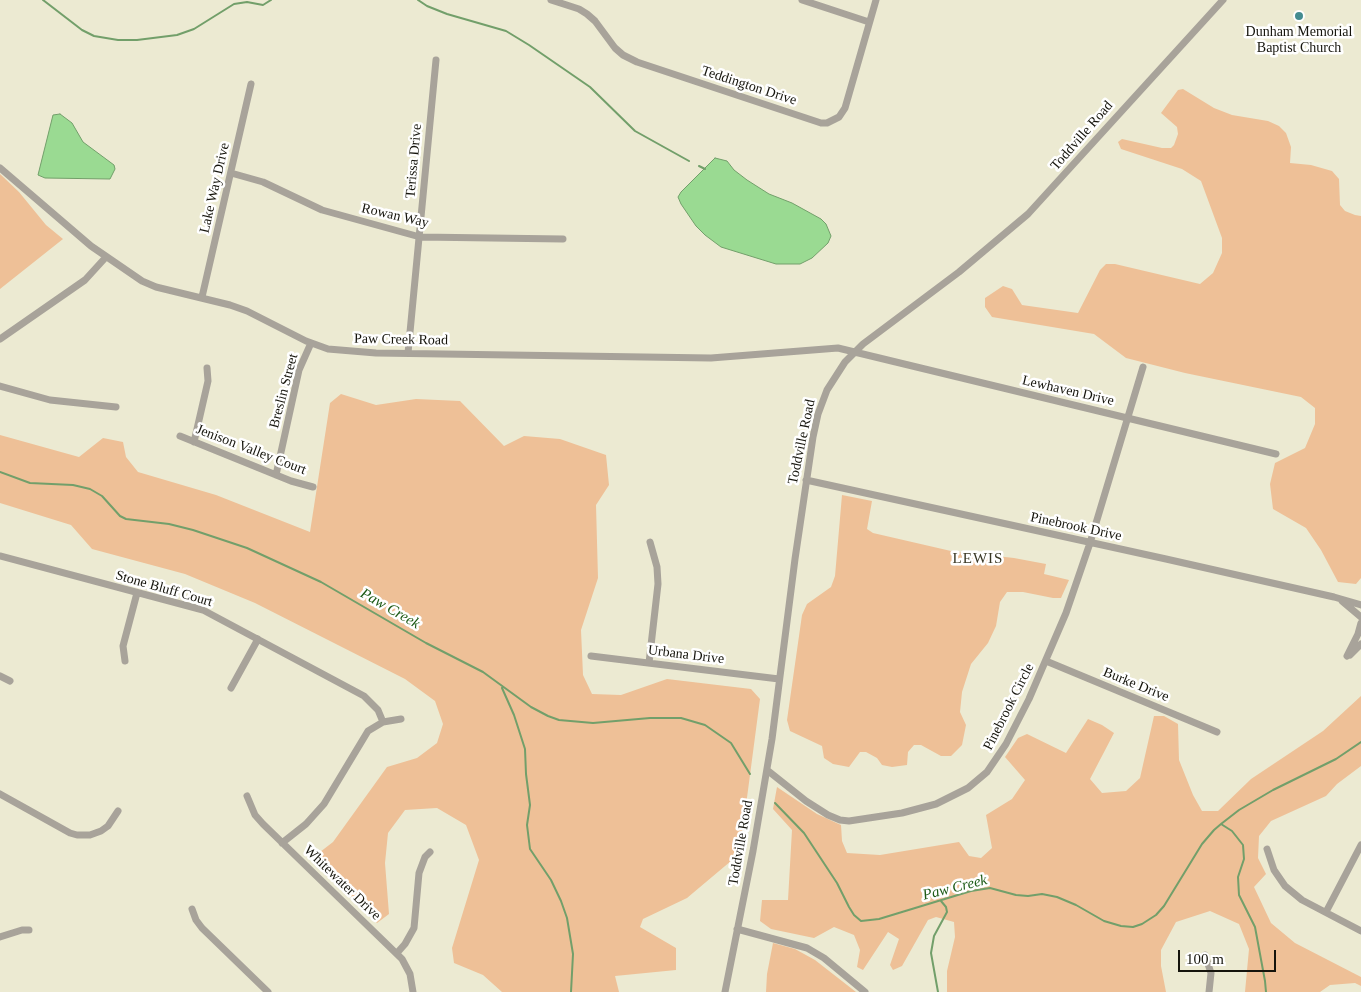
<!DOCTYPE html>
<html>
<head>
<meta charset="utf-8">
<style>
	body { margin:0 }
	#map { position:relative; width:1361px; height:992px; overflow:hidden; background:#ecead2; font-family:Georgia,serif }
	canvas { display:block }
	.scale { position:absolute; left:1178px; top:950px; width:98px; height:22px; box-sizing:border-box; border:2px solid #15140c; border-top:0; padding-left:6px; font-size:15px; line-height:18px; white-space:nowrap; color:#15140c; -webkit-text-stroke:4px #fff; paint-order:stroke }
</style>
</head>
<body>
<div id="map">
<canvas width="1361" height="992"></canvas>
<div class="scale">100 m</div>
</div>
<script>
const ctx = document.querySelector('canvas').getContext('2d');
ctx.lineJoin = 'round';
function paint(path, color) { ctx.fillStyle = color; ctx.fill(path, 'evenodd'); }
const shape = rows => new Path2D(rows.map(r => 'M' + r).join(''));
function strokePath(path, color, width, dash) { ctx.strokeStyle = color; ctx.lineWidth = width; ctx.lineCap = dash ? 'butt' : 'round'; ctx.setLineDash(dash || []); ctx.stroke(path); }
function drawText(font, color, halo, rows, align = 'center') {
  ctx.font = font + ' Georgia,serif'; ctx.lineWidth = 5; ctx.setLineDash([]); ctx.textBaseline = 'middle'; ctx.strokeStyle = halo; ctx.fillStyle = color; for (const [text, x, y, turn = 0] of rows) {
    ctx.save(); ctx.translate(x, y); ctx.rotate((+turn || 0) * Math.PI / 180); ctx.textAlign = isNaN(turn) ? turn : align; if (halo) ctx.strokeText(text, 0, 0); ctx.fillText(text, 0, 0); ctx.restore();
  }
}
paint(shape([
	[1183,89,1214,108,1232,115,1268,121,1279,126,1286,133,1291,147,1290,163,1311,165,1332,171,1339,179,1340,205,1345,211,1355,215,1361,216,1361,578,1356,584,1338,582,1321,550,1306,528,1273,509,1270,484,1275,463,1305,448,1315,424,1315,408,1301,397,1185,373,1126,358,1094,334,992,317,985,307,985,298,1003,286,1012,289,1022,305,1078,313,1100,270,1106,264,1115,264,1200,284,1213,273,1222,253,1222,238,1201,181,1182,169,1121,149,1118,142,1122,139,1162,148,1171,148,1174,145,1178,134,1177,127,1161,113,1178,90],
	[0,174,19,192,46,225,63,239,0,289],
	[341,394,376,405,416,399,460,401,504,446,524,436,560,439,606,455,609,485,596,505,598,578,581,630,583,675,592,694,621,695,667,679,751,689,760,699,743,828,731,861,687,898,643,919,640,927,676,948,676,970,615,976,619,992,502,992,483,975,454,963,452,948,479,860,466,825,437,808,405,810,388,833,385,863,389,914,377,923,327,871,311,859,333,842,387,767,417,758,437,743,443,724,435,701,405,679,255,603,185,574,92,549,71,525,0,503,0,435,79,457,103,438,123,442,126,457,138,472,216,495,310,532,330,403],
	[842,495,872,501,867,529,873,533,951,551,1014,558,1046,564,1044,574,1069,580,1061,598,1053,598,1023,592,1007,592,1000,602,996,626,988,643,971,664,962,692,960,712,966,725,962,745,951,756,941,756,921,745,914,745,908,752,907,765,892,767,882,765,877,758,866,752,860,752,849,767,833,764,824,758,822,746,790,731,787,720,802,615,807,604,831,587,835,576],
	[1361,696,1361,766,1337,784,1326,796,1271,821,1259,836,1258,858,1266,874,1254,887,1271,923,1295,943,1361,977,1361,986,1355,983,1330,985,1320,992,1245,992,1249,949,1239,924,1210,911,1176,922,1161,950,1161,966,1166,992,947,992,947,971,955,937,954,922,936,917,928,920,902,966,893,970,890,965,899,939,888,932,863,970,857,967,860,950,854,935,834,927,814,938,771,929,760,921,762,900,788,900,792,830,773,809,777,787,817,814,841,825,842,841,847,853,880,855,959,842,969,856,981,858,992,848,986,815,1012,799,1025,780,1005,757,1018,738,1027,734,1066,753,1088,719,1102,725,1114,733,1090,779,1102,793,1126,791,1140,778,1154,716,1164,716,1178,724,1179,760,1193,795,1202,811,1218,811,1251,779,1323,731],
	[773,943,795,949,815,960,856,992,766,992,767,974]
]), '#eec097');
const water = shape([
	[60,114,72,123,83,142,114,165,115,169,110,179,45,178,38,175,53,115,60,114],
	[715,158,727,161,734,170,747,180,769,194,792,203,821,219,826,224,831,236,828,243,812,258,800,264,776,264,721,247,705,235,696,226,681,204,678,197,681,192,715,158]
]);
paint(water, '#9ada92');
strokePath(water, '#729f6a', 1);
strokePath(shape([
	[43,0,82,30,94,36,118,40,137,40,177,35,194,29,234,4,247,2,263,5,271,0],
	[418,0,427,6,447,14,506,31,529,45,590,87,635,131,689,161],
	[699,166,705,169],
	[0,472,30,483,73,485,90,489,102,496,120,516,126,519,169,524,193,530,247,548,321,582,426,643,483,672,531,707,548,716,559,720,593,723,650,718,681,718,705,725,731,743,750,774],
	[502,688,514,715,525,749,526,774,530,805,527,825,530,849,551,880,561,901,567,918,573,954,571,992],
	[775,803,804,833,837,883,849,907,854,915,861,921,879,919,971,891,990,888,1016,895,1028,896,1042,894,1057,897,1076,905,1104,921,1121,926,1133,927,1142,924,1156,915,1164,906,1202,844,1214,830,1221,824,1239,810,1273,790,1336,759,1361,742],
	[1221,824,1232,831,1243,845,1244,859,1238,877,1239,895,1255,927,1265,981,1266,992],
	[938,992,931,953,934,936,947,912,946,907,941,901]
]), '#729f6a', 2);
strokePath(shape([
	[551,0,579,9,587,14,595,21,615,48,623,55,637,62,821,123,827,123,839,117,845,108,876,0],
	[802,0,869,22],
	[0,168,91,246,142,281,156,287,230,305,247,311,306,341,328,349,376,353,711,358,838,348,1276,454],
	[231,173,263,182,322,210,420,237,563,239],
	[202,297,251,84],
	[0,339,85,280,106,257],
	[408,353,436,60],
	[0,386,50,400,116,407],
	[180,436,291,481,313,487],
	[194,442,208,381,207,368],
	[276,475,299,370,311,343],
	[806,480,1166,559,1334,597,1361,605],
	[0,556,203,610,364,696,378,710,383,722],
	[1342,601,1361,617],
	[1350,655,1361,644],
	[591,656,779,679],
	[1347,656,1358,634,1361,623],
	[125,661,123,646,137,593],
	[1046,661,1217,732],
	[649,663,658,584,657,567,650,542],
	[0,676,10,681],
	[231,688,258,639],
	[767,770,806,801,828,815,840,820,849,821,902,813,936,804,968,788,987,772,1006,744,1029,699,1066,613,1090,543,1143,367],
	[0,794,70,833,77,835,90,835,101,831,108,826,118,811],
	[247,796,255,815,263,824,402,959,410,974,413,992],
	[282,843,306,824,324,804,368,731,383,722,401,719],
	[1267,849,1274,870,1285,886,1302,900,1361,931],
	[192,909,196,920,202,928,268,992],
	[1326,912,1361,845],
	[737,929,807,948,824,958,865,992],
	[0,937,22,930,29,930],
	[397,953,405,944,414,928,419,873,425,857,430,852],
	[1205,955,1211,973,1209,992],
	[725,992,753,851,772,739,795,559,813,437,818,414,827,390,845,362,863,344,959,272,1028,214,1223,0]
]), '#a8a39a', 7);
for (const [x, y, r, color] of [
	[1299,16,5,"#448c90"]
]) { const dot = new Path2D(); dot.arc(x, y, r, 0, 2 * Math.PI); ctx.fillStyle = color; ctx.fill(dot); strokePath(dot, '#fff', 2); }
drawText('14px', '#15140c', '#fff', [
	["Dunham Memorial",1299,32],
	["Baptist Church",1299,48]
]);
drawText('14px', '#15140c', '#fff', [
	["Teddington Drive",749,86,18],
	["Toddville Road",1082,136,-49],
	["Terissa Drive",414,161,-85],
	["Lake Way Drive",215,188,-77],
	["Rowan Way",395,216,13],
	["Paw Creek Road",401,340,1],
	["Breslin Street",284,391,-75],
	["Lewhaven Drive",1068,391,13],
	["Toddville Road",802,442,-78],
	["Jenison Valley Court",251,450,21],
	["Pinebrook Drive",1076,527,12],
	["Stone Bluff Court",164,589,16],
	["Urbana Drive",686,655,7],
	["Burke Drive",1136,685,22],
	["Pinebrook Circle",1009,707,-63],
	["Toddville Road",741,843,-80],
	["Whitewater Drive",342,883,44]
]);
ctx.letterSpacing = '1px';
drawText('15px', '#383623', '#fff', [
	["LEWIS",978,559]
]);
ctx.letterSpacing = '0px';
drawText('italic 15px', '#1c5a15', '#fff', [
	["Paw Creek",390,609,30],
	["Paw Creek",955,888,-14]
]);
</script>
</body>
</html>
